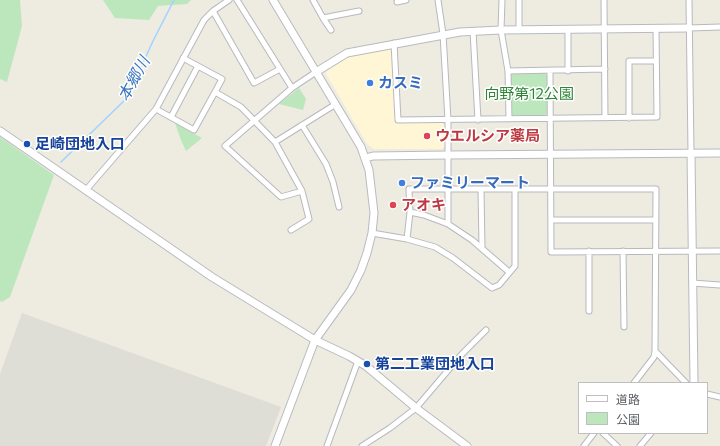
<!DOCTYPE html>
<html>
<head>
<meta charset="utf-8">
<style>
	body { margin:0 }
	#map { position:relative; width:720px; height:446px; overflow:hidden; background:#eeebe1; font-family:Commissioner,"Noto Sans JP",sans-serif }
	canvas { display:block }
	.legend { position:absolute; left:578px; top:382px; width:130px; height:52px; box-sizing:border-box; background:#fff; border:1px solid #bdbfc1; margin:0; padding:5px 7px; list-style:none; font-size:12px; color:#5a5e63 }
	.legend li { display:flex; align-items:center; gap:8px; height:20px }
	.legend b { width:20px; border:1px solid #bdbfc1 }
</style>
</head>
<body>
<div id="map">
<canvas width="720" height="446"></canvas>
<ul class="legend">
<li><b style="height:5px;background:#fff"></b>道路</li>
<li><b style="height:11px;background:#bce7bd"></b>公園</li>
</ul>
</div>
<script>
const ctx = document.querySelector('canvas').getContext('2d');
ctx.lineJoin = 'round';
function paint(path, color) { ctx.fillStyle = color; ctx.fill(path, 'evenodd'); }
const shape = rows => new Path2D(rows.map(r => 'M' + r).join(''));
function strokePath(path, color, width, dash) { ctx.strokeStyle = color; ctx.lineWidth = width; ctx.lineCap = dash ? 'butt' : 'round'; ctx.setLineDash(dash || []); ctx.stroke(path); }
function drawText(font, color, halo, rows, align = 'center') {
  ctx.font = font + ' Commissioner,"Noto Sans JP",sans-serif'; ctx.lineWidth = 3; ctx.setLineDash([]); ctx.textBaseline = 'middle'; ctx.strokeStyle = halo; ctx.fillStyle = color; for (const [text, x, y, turn = 0] of rows) {
    ctx.save(); ctx.translate(x, y); ctx.rotate((+turn || 0) * Math.PI / 180); ctx.textAlign = isNaN(turn) ? turn : align; if (halo) ctx.strokeText(text, 0, 0); ctx.fillText(text, 0, 0); ctx.restore();
  }
}
paint(shape([
	[389,48,392,51,395,123,442,123,445,125,445,146,442,149,374,149,367,144,326,74,327,71,350,56]
]), '#fff6d5');
paint(shape([
	[22,313,281,407,266,446,0,446,0,374]
]), '#deddd6');
paint(shape([
	[0,0,20,0,22,26,7,82,0,79],
	[103,0,191,0,187,4,158,6,149,20,115,18],
	[513,72,545,72,547,76,548,113,545,115,513,115,510,113,511,75],
	[299,88,306,99,303,110,279,104],
	[175,123,202,138,186,151,181,140],
	[0,137,54,175,10,297,2,302,0,301]
]), '#bce7bd');
strokePath(shape([
	[61,162,127,98,153,41,174,0]
]), '#a0d3ff', 1.5);
const street = shape([
	[237,0,292,88],
	[313,0,323,18,331,30],
	[438,0,443,34,448,120,448,224],
	[502,0,501,30,508,71,509,119],
	[604,0,605,118],
	[689,0,691,153],
	[397,2,406,0],
	[213,11,254,83,280,69],
	[323,18,359,11],
	[689,28,720,27],
	[568,29,568,71],
	[519,30,519,0],
	[473,31,478,120],
	[394,43,398,120,657,117,656,28],
	[508,71,605,69],
	[550,71,551,252,720,251],
	[215,92,241,107,275,142,302,191,309,219,291,230],
	[156,109,194,130,215,92,222,79,183,58],
	[171,117,198,66],
	[629,118,629,61,656,61],
	[302,125,326,164,333,182,339,207],
	[275,142,336,104],
	[481,189,482,248],
	[515,189,515,266,499,285,492,288,453,258,435,247,407,239,410,212,409,189,656,189,655,351,654,357,634,383],
	[86,190,156,109,204,20,213,11,229,0],
	[302,191,281,197,225,146,292,88,316,72],
	[410,212,424,215,448,224,472,240,509,272],
	[551,220,656,220],
	[372,233,407,239],
	[589,251,589,311],
	[623,251,624,327],
	[692,283,720,285],
	[655,351,686,383],
	[707,394,720,397],
	[603,433,617,446],
	[327,446,358,361],
	[362,446,390,428,416,408,462,354,486,330],
	[584,446,594,433],
	[640,446,651,433]
]);
const secondary = shape([
	[273,0,361,147,369,170,374,213,372,233,367,253,361,270,351,290,315,340,275,446],
	[316,72,347,53,460,32,501,30,689,28],
	[0,131,212,277,315,340,349,356,366,366,416,408,467,446],
	[691,153,694,383],
	[366,158,373,156,448,155,720,153]
]);
strokePath(street, '#b7b9bf', 7);
strokePath(secondary, '#b7bbc1', 9);
strokePath(street, '#fff', 5);
strokePath(secondary, '#fff', 7);
for (const [x, y, r, color] of [
	[370,83,4,"#3f7fe0"],
	[427,136,4,"#e0444e"],
	[27,144,4,"#1a4fb4"],
	[402,183,4,"#3f7fe0"],
	[393,205,4,"#e0444e"],
	[367,364,4,"#1a4fb4"]
]) { const dot = new Path2D(); dot.arc(x, y, r, 0, 2 * Math.PI); ctx.fillStyle = color; ctx.fill(dot); strokePath(dot, '#fff', 1.5); }
drawText('bold 15px', '#366cbe', '#fff', [
	["カスミ",378,83],
	["ファミリーマート",410,183]
], 'left');
drawText('15px', '#2f8536', '#fff', [
	["向野第12公園",529,94]
]);
drawText('bold 15px', '#be3a42', '#fff', [
	["ウエルシア薬局",435,136],
	["アオキ",401,205]
], 'left');
drawText('bold 15px', '#164399', '#fff', [
	["足崎団地入口",35,144],
	["第二工業団地入口",375,364]
], 'left');
drawText('italic 16px', '#3a77c0', '#fff', [
	["本郷川",134,79,-61]
]);
</script>
</body>
</html>
